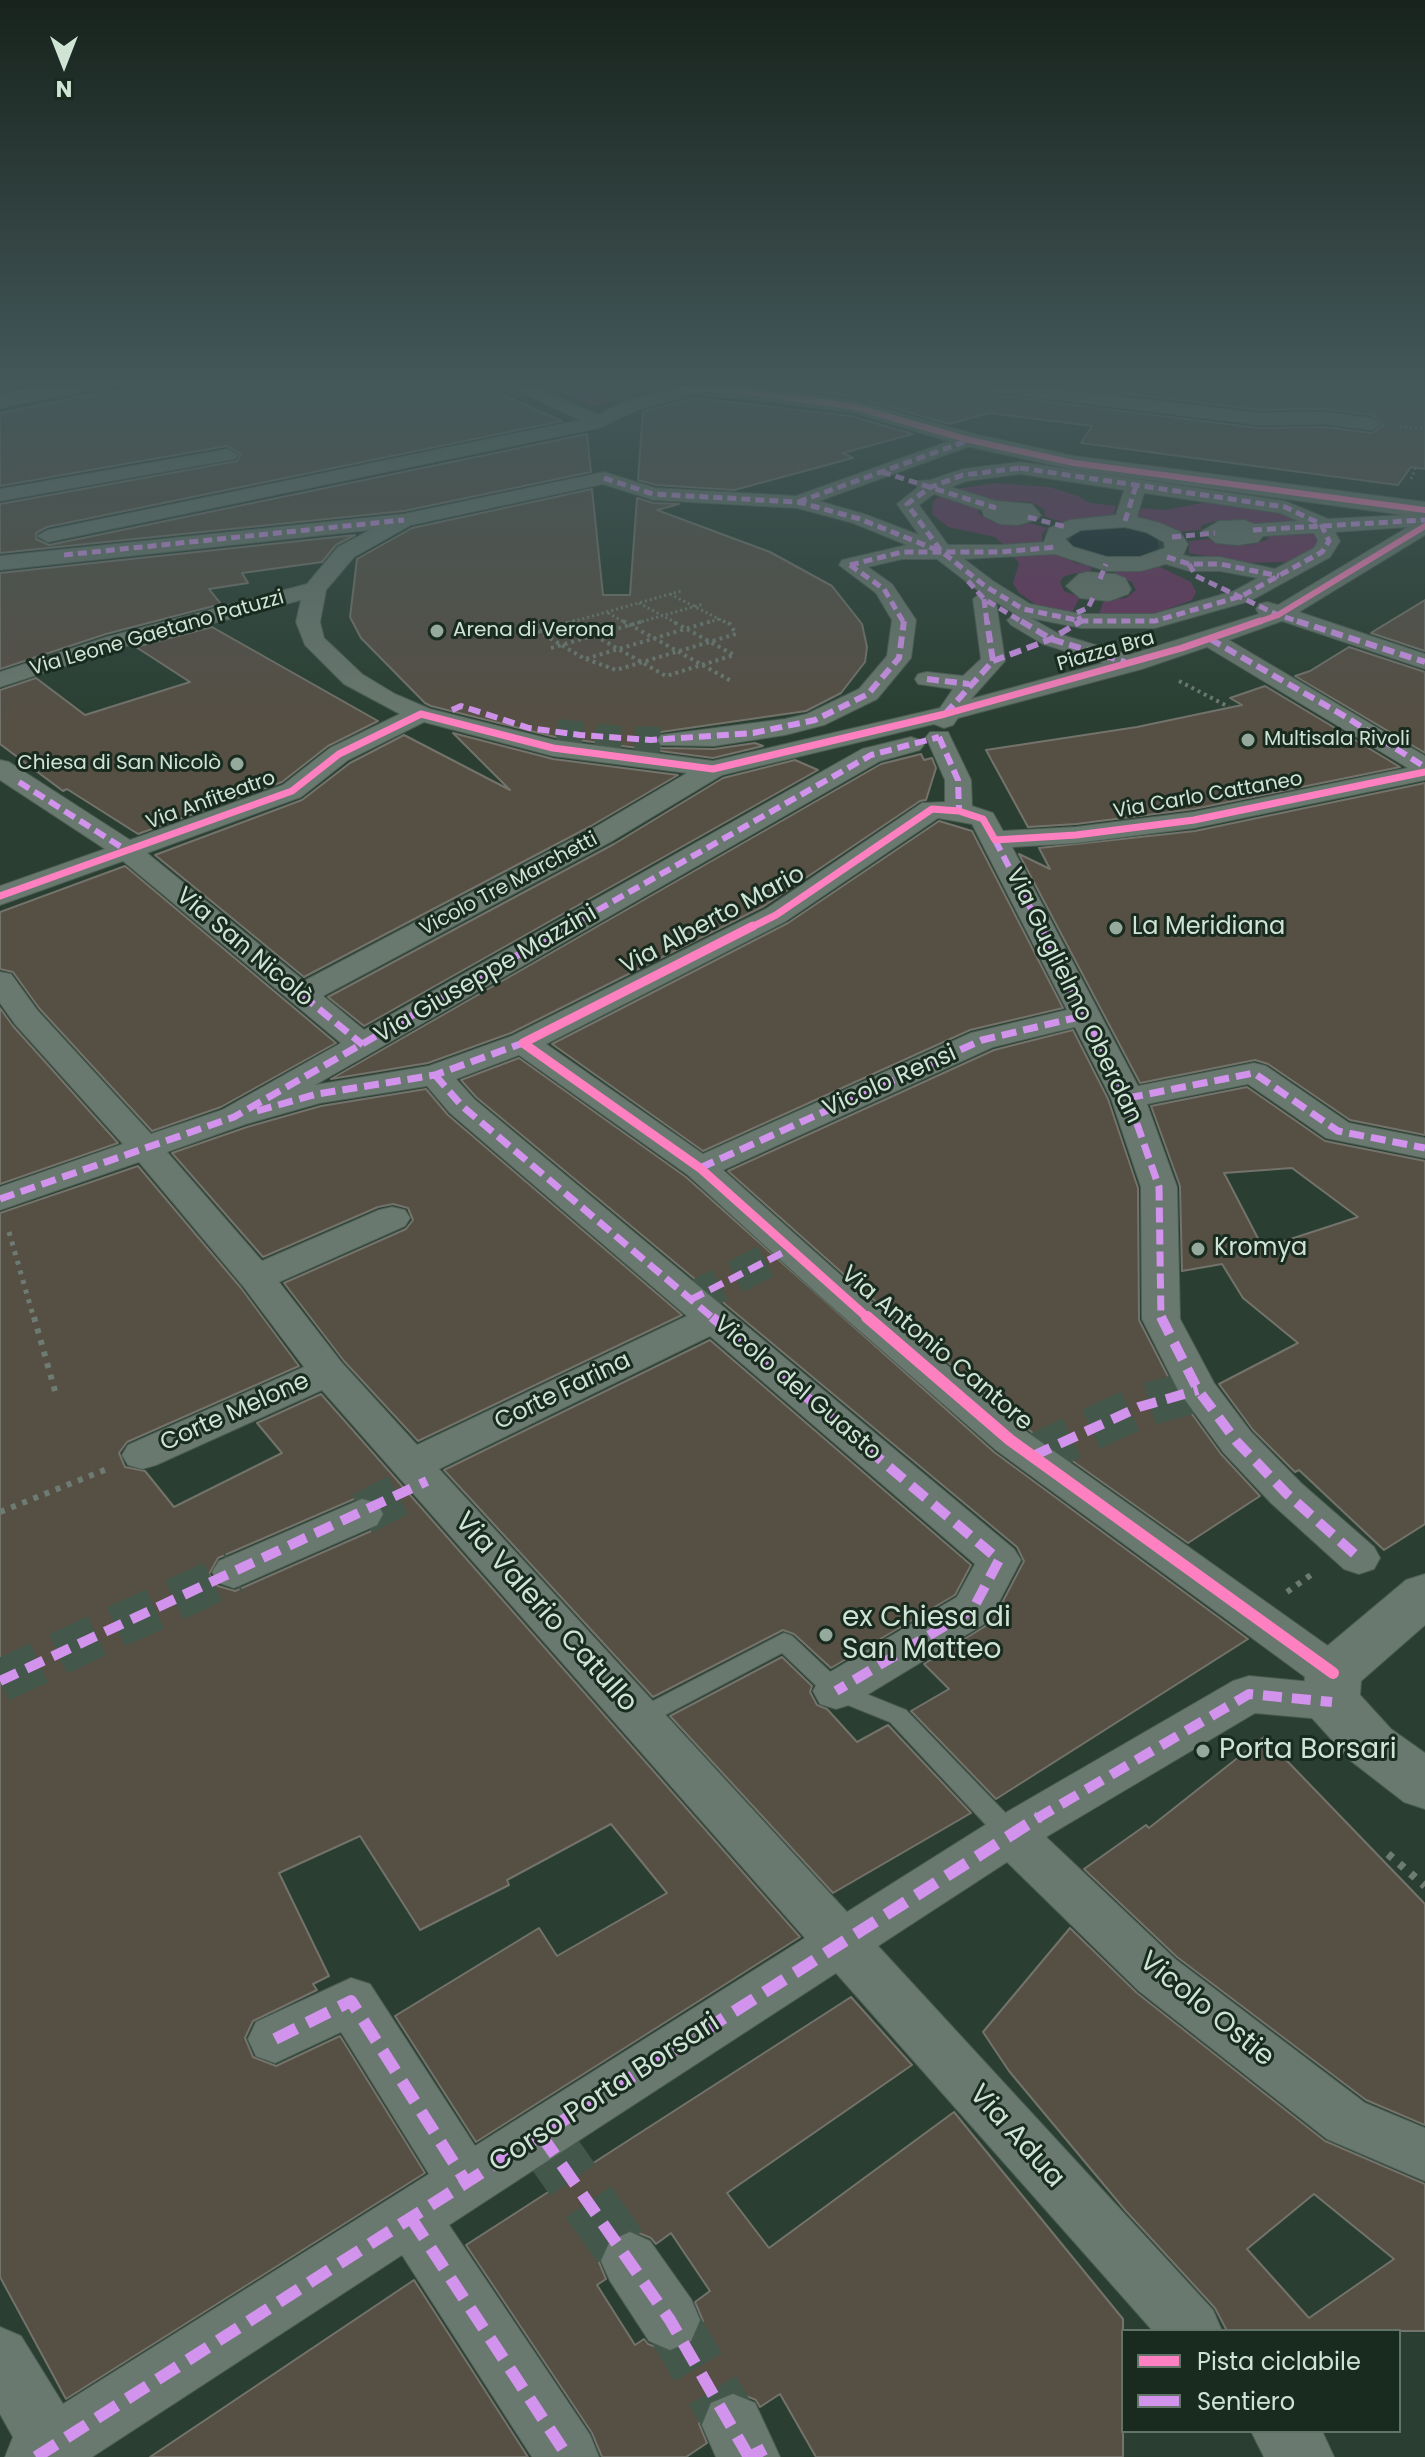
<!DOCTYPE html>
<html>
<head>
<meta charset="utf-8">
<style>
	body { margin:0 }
	#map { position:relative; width:1425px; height:2457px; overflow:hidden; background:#2a3f32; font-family:Poppins,sans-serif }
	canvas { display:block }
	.legend { position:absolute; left:1121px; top:2329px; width:280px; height:104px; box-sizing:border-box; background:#192a1f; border:2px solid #627468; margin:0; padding:10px 14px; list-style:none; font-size:24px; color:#cfe4d5 }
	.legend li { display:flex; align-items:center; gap:16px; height:40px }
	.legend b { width:40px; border:2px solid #627468 }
	.north { position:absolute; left:24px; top:24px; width:80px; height:80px; -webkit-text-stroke:6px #192a1f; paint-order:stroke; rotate:180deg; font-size:22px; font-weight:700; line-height:32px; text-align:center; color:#cfe4d5 }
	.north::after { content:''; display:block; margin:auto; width:28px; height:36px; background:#cfe4d5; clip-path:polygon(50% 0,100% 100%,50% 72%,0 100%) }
</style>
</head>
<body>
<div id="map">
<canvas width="1425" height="2457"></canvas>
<ul class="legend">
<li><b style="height:10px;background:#ff80c0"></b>Pista ciclabile</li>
<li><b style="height:10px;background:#d193ec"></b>Sentiero</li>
</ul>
<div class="north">N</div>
</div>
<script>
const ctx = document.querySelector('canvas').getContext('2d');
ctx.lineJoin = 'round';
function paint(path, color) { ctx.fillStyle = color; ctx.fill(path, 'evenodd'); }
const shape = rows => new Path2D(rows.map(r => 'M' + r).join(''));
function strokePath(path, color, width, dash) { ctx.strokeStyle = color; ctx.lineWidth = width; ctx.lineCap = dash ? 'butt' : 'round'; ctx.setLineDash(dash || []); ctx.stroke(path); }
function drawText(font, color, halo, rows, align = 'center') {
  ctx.font = font + ' Poppins,sans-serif'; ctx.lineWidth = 6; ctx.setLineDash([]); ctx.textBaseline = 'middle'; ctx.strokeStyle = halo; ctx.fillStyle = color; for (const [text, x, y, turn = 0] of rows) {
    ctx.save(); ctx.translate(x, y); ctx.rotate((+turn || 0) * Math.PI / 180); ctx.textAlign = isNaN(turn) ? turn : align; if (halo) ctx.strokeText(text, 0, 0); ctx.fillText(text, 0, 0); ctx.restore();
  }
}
paint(shape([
	[560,387,620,395,622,398,593,407,553,388],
	[996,483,1049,487,1078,496,1090,503,1116,506,1113,516,1061,522,1044,516,1045,510,1032,502,993,501,955,489],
	[940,495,979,507,978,513,991,521,1013,525,1030,523,1047,528,1042,534,1042,543,1004,546,995,537,948,527,932,514,933,502],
	[1212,501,1249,504,1308,520,1259,525,1220,520,1202,525,1201,530,1178,532,1167,526,1138,519,1141,508,1165,510],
	[1320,529,1323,542,1300,559,1284,562,1244,563,1189,553,1189,541,1208,539,1225,544,1249,545,1267,540,1270,533],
	[1051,552,1076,563,1093,566,1090,571,1072,574,1063,577,1060,582,1064,591,1080,597,1071,614,1035,604,1019,593,1013,583,1019,563,1013,556],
	[1158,566,1191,582,1196,592,1192,600,1157,613,1098,617,1104,600,1126,598,1136,590,1132,582,1112,575,1115,568]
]), '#6c3361');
paint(shape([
	[1121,527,1151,535,1157,539,1159,548,1140,557,1106,558,1077,550,1069,542,1073,534,1087,528]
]), '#16292d');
const building = shape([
	[167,383,469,383,494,391,562,421,47,527,36,533,36,539,49,545,587,434,591,472,404,511,0,553,0,504,237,461,241,454,227,446,0,486,0,413,90,395,167,383],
	[747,383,897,383,937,389,937,383,949,383,961,391,1259,428,1324,427,1372,433,1384,425,1372,415,1324,409,1259,410,1037,383,1425,383,1425,469,1411,467,1398,485,1081,443,1092,426,989,413,949,424,855,397,747,383],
	[695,398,852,416,913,434,843,453,853,458,734,490,656,485,638,480,643,411,695,398],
	[592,489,603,595,630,595,637,498,653,503,679,504,657,510,770,552,832,586,862,624,867,647,865,662,841,693,806,711,661,732,654,740,661,748,714,749,755,743,763,746,713,758,555,737,431,706,425,703,361,638,350,617,357,559,412,528,592,489],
	[355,535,336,545,322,562,242,573,248,583,209,589,221,604,106,634,0,669,0,573,355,535],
	[1425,600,1425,651,1371,633,1374,631,1425,600],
	[212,627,378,721,328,746,282,782,138,834,67,789,63,791,0,744,0,690,36,678,85,715,190,682,136,647,212,627],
	[1349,647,1425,672,1425,753,1295,676,1310,671,1349,647],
	[1265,686,1400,767,1194,809,1076,824,1028,827,986,750,1137,727,1242,705,1230,698,1265,686],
	[453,733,553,759,678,775,591,826,304,977,155,855,302,800,350,763,404,735,510,790,453,733],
	[921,754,924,760,932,758,936,768,926,800,920,801,764,906,511,1033,428,1063,331,1079,881,764,921,754],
	[795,760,818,770,364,1026,328,997,614,844,723,778,795,760],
	[1425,783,1425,1135,1350,1120,1268,1064,1255,1060,1140,1083,1019,854,1050,869,1039,848,1195,831,1425,783],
	[939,821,972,831,1063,1008,970,1030,703,1151,552,1044,788,923,939,821],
	[125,866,336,1043,221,1107,152,1131,39,1008,13,972,0,969,0,912,125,866],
	[0,1008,13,1026,118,1143,0,1184,0,1008],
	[1073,1030,1108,1099,1138,1188,1139,1320,1176,1392,1221,1454,1260,1496,1188,1543,1026,1428,848,1278,728,1171,994,1050,1073,1030],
	[519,1058,686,1177,994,1452,1248,1639,996,1799,911,1711,949,1689,924,1664,992,1622,1024,1561,1017,1547,476,1097,461,1080,519,1058],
	[1247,1087,1325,1141,1425,1161,1425,1524,1384,1550,1299,1470,1295,1472,1253,1430,1219,1384,1298,1343,1243,1298,1222,1264,1182,1271,1180,1186,1151,1106,1247,1087],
	[1292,1168,1358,1217,1263,1248,1224,1173,1292,1168],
	[426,1089,448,1115,682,1315,418,1441,344,1361,284,1283,406,1229,413,1220,408,1208,393,1204,378,1207,263,1257,172,1153,247,1127,321,1106,426,1089],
	[138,1166,241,1288,299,1366,127,1442,119,1453,125,1467,145,1471,174,1507,282,1453,257,1423,321,1394,800,1937,476,2142,395,2016,539,1928,557,1956,667,1893,611,1824,507,1880,509,1885,420,1930,360,1836,279,1873,329,1976,313,1984,317,1990,253,2021,245,2038,253,2057,276,2066,340,2036,425,2173,66,2399,0,2277,0,1213,138,1166],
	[361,1496,380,1502,386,1515,378,1528,235,1591,218,1586,209,1574,218,1558,361,1496],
	[710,1340,971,1565,955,1595,831,1668,794,1634,783,1630,653,1697,444,1470,710,1340],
	[782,1657,812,1686,810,1692,817,1705,827,1709,857,1742,888,1725,971,1813,833,1893,670,1716,782,1657],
	[1264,1737,1425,1904,1425,2125,1366,2100,1177,1957,1084,1869,1146,1825,1149,1828,1264,1737],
	[1070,1928,1137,1993,1325,2141,1425,2184,1425,2331,1227,2331,1215,2308,1125,2210,1009,2071,983,2032,1070,1928],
	[1314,2194,1394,2259,1309,2318,1247,2249,1314,2194],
	[851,1997,912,2065,727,2193,769,2248,954,2112,1123,2319,1123,2457,816,2457,780,2394,760,2407,756,2400,734,2391,708,2402,699,2424,707,2443,686,2457,602,2457,592,2433,466,2245,851,1997],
	[629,2229,651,2238,656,2244,671,2233,710,2291,695,2302,703,2321,692,2344,671,2353,648,2344,644,2339,635,2345,597,2285,606,2279,598,2260,607,2240,629,2229],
	[414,2280,528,2457,150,2457,414,2280]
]);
paint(building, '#564f44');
strokePath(building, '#73736b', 2);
strokePath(shape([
	[557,732,620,739,670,740]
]), '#43584a', 26, [26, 13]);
strokePath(shape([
	[690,1300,790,1249]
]), '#43584a', 34, [34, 17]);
strokePath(shape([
	[1033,1456,1139,1407,1198,1390],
	[362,1514,398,1495],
	[0,1681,234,1572]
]), '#43584a', 43, [43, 21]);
strokePath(shape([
	[541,2135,630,2261],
	[670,2320,733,2425]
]), '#43584a', 55, [55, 27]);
const lane = shape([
	[784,1633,792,1636,844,1685,906,1710,1019,1827,1022,1834,1019,1841,1010,1844,1001,1841,890,1722,828,1697,782,1653,648,1724,640,1727,632,1724,628,1718,632,1712,784,1633]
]);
const street = shape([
	[502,383,527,383,598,415,625,401,696,383,705,384,708,388,705,392,639,409,599,428,48,542,37,536,48,530,580,420,502,383],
	[952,383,1009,383,1259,413,1324,412,1372,418,1381,424,1372,430,1324,424,1259,425,961,388,952,383],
	[969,434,976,436,979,440,976,444,819,501,867,515,919,535,897,504,917,488,918,481,930,480,963,469,1020,462,1285,501,1328,519,1425,514,1425,535,1299,612,1425,654,1425,669,1282,621,1229,640,1425,756,1425,780,1194,828,1076,843,1012,847,1138,1086,1254,1063,1266,1066,1349,1123,1425,1138,1425,1158,1326,1138,1248,1084,1147,1104,1177,1187,1180,1319,1214,1383,1251,1432,1301,1483,1374,1547,1380,1558,1374,1569,1359,1574,1344,1569,1271,1503,1223,1452,1178,1390,1142,1319,1141,1187,1111,1098,1075,1027,993,1047,723,1170,846,1280,1024,1430,1349,1661,1356,1673,1349,1685,1343,1687,1348,1689,1355,1702,1348,1715,1332,1720,1255,1713,1046,1837,1175,1959,1365,2103,1425,2128,1425,2181,1327,2139,1139,1991,1007,1862,878,1946,1213,2310,1222,2331,1153,2331,836,1973,449,2225,590,2435,599,2457,532,2457,402,2255,92,2457,5,2457,13,2437,0,2414,0,2327,21,2336,63,2404,429,2174,341,2032,275,2063,256,2056,248,2039,256,2022,351,1978,370,1984,475,2146,805,1938,322,1390,156,1465,142,1469,128,1465,122,1455,128,1445,304,1367,243,1286,139,1162,0,1210,0,1187,123,1144,15,1024,0,1003,0,972,11,974,37,1010,151,1134,222,1110,341,1043,123,861,0,905,0,886,105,849,0,780,0,760,9,762,130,840,283,785,330,748,400,714,344,684,305,645,296,622,301,600,123,647,0,687,0,672,107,637,307,584,338,547,370,530,0,570,0,556,404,514,604,472,655,488,796,496,969,434],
	[1020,474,1124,490,1116,515,1070,520,1049,528,1044,542,1001,545,948,545,919,505,934,494,982,510,984,516,1000,524,1018,525,1038,519,1041,515,1032,504,996,501,951,487,967,481,1020,474],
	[603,484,653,500,797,508,853,523,907,545,842,560,839,565,876,593,892,620,887,656,859,689,807,714,785,719,661,735,657,740,661,745,714,746,785,735,824,725,877,699,911,658,916,620,892,584,868,567,902,559,937,559,981,593,973,599,981,659,963,676,927,672,918,674,915,679,918,684,953,689,940,708,713,761,554,740,430,709,395,694,362,674,324,638,320,622,326,590,354,557,411,525,603,484],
	[1144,493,1280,513,1298,521,1254,524,1244,520,1219,521,1202,531,1216,543,1238,545,1258,542,1263,536,1314,533,1318,541,1314,548,1275,569,1220,557,1191,557,1183,555,1188,544,1180,532,1160,523,1137,517,1144,493],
	[1125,527,1146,532,1164,542,1165,548,1140,557,1107,557,1073,547,1065,539,1081,530,1125,527],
	[1408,527,1278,605,1267,602,1259,604,1256,609,1259,614,1129,655,1059,634,1031,618,1081,628,1155,628,1250,601,1330,557,1340,541,1335,532,1408,527],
	[1055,554,1106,571,1141,571,1166,564,1189,571,1220,571,1258,578,1234,591,1154,614,1081,614,1030,604,993,581,964,559,1055,554],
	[996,602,1015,614,1007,620,1011,625,1043,644,1103,663,971,699,1005,661,996,602],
	[1207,647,1408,768,1194,812,1076,827,1003,831,993,813,972,806,971,780,948,732,930,732,926,737,945,780,945,802,922,803,766,909,512,1036,429,1066,315,1085,880,761,920,750,924,745,920,740,911,737,862,749,364,1030,323,996,612,841,722,775,934,724,944,728,953,725,958,718,1142,669,1207,647],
	[424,722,553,756,687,773,592,829,304,981,147,853,301,797,348,760,424,722],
	[938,818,972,824,1067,1010,971,1033,703,1154,546,1044,786,921,938,818],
	[519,1055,688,1175,820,1296,996,1450,1312,1682,1249,1676,1233,1681,993,1820,847,1912,439,1469,710,1336,975,1564,957,1597,820,1678,813,1691,820,1704,836,1709,852,1704,989,1621,1021,1560,1014,1549,474,1099,456,1079,519,1055],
	[427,1086,450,1113,687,1316,417,1445,342,1363,279,1282,405,1226,410,1218,405,1210,392,1207,379,1210,262,1261,167,1152,246,1124,320,1103,427,1086],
	[228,449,238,455,235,459,0,501,0,489,228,449],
	[1087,572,1115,574,1125,578,1131,589,1128,594,1109,601,1080,598,1066,586,1079,574,1087,572],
	[362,1499,377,1503,383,1514,377,1525,234,1588,219,1583,212,1572,219,1561,362,1499],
	[630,2232,650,2241,691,2299,700,2320,691,2341,670,2350,649,2341,610,2281,601,2261,610,2241,630,2232],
	[733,2394,755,2403,780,2457,716,2457,702,2425,711,2403,733,2394],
	[1251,2431,1322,2431,1334,2457,1264,2457,1251,2431]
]);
const secondary = shape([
	[56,383,102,383,91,390,0,408,0,394,56,383],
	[628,383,721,383,855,400,974,434,1074,456,1425,502,1425,518,1074,470,961,445,853,413,756,400,639,390,628,383],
	[1425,1574,1425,1625,1361,1681,1360,1695,1391,1729,1425,1753,1425,1809,1404,1802,1351,1761,1312,1718,1304,1702,1305,1673,1313,1658,1406,1580,1425,1574]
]);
strokePath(lane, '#4b5d52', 2);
strokePath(street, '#4b5d52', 2);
strokePath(secondary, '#4b5d52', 2);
strokePath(shape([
	[1400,427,1425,429],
	[1411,479,1416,467],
	[670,594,719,619,706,623],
	[639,603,676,623],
	[608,613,626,623],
	[719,619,728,623],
	[568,623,681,591],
	[637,623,703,604]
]), '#6e7b73', 3, [2, 3]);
strokePath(shape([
	[623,621,733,682],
	[571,622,666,676,734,655,672,621],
	[538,631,585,659,712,621],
	[526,635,575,621],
	[551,648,644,621],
	[586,659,616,670,736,634,730,624,723,621],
	[1179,681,1229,707]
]), '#6e7b73', 4, [3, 4]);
strokePath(shape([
	[9,1232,34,1319]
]), '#6e7b73', 5, [4, 6]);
strokePath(shape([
	[34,1317,55,1391],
	[0,1512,107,1469],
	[1287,1592,1315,1572]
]), '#6e7b73', 6, [5, 7]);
strokePath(shape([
	[1388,1854,1425,1886]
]), '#6e7b73', 8, [6, 9]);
paint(lane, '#6a796f');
paint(street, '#6a796f');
paint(secondary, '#6a796f');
strokePath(shape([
	[1020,468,1285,507,1321,524,1329,541,1322,552,1242,596,1155,621,1081,621,1023,609,985,586,941,551,907,504,931,487,963,475,1020,468],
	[882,472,996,508],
	[604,478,653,494,798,502,860,519,937,550],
	[798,502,967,441],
	[1028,517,1066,527],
	[1125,521,1136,486],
	[1253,530,1425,520],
	[1172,537,1215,533],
	[64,555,404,520],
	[1167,557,1189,564,1220,564,1279,576],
	[1189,564,1196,576,1278,615,1303,623],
	[850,565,902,552,1001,552,1057,547],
	[850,565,884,589,904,623],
	[1100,579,1106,564],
	[968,581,984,599,1024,623],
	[984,599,987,623],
	[1078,623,1081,621,1076,613,1088,608,1095,594]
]), '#d193ec', 5, [9, 5]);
strokePath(shape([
	[1021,621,1051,639,1125,662],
	[1297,621,1425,662],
	[1210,639,1346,717,1425,767],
	[993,661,1051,639,1081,621],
	[927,679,969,684],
	[452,710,461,706,529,728,580,735,651,740,753,733,815,720,868,694,899,658,904,621],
	[945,714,993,661,987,621],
	[939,737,958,780,959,811],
	[19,782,126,850],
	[995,840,1041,928],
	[566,928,871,755,939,737]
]), '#d193ec', 6, [12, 6]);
strokePath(shape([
	[1040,926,1128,1098,1159,1187,1161,1319],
	[302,995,363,1045],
	[435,1075,462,1106,714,1319],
	[1128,1098,1254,1073,1338,1131,1425,1148],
	[257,1111,317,1094,435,1075,523,1043],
	[700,1168,982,1040,1087,1015],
	[0,1199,234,1117,569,926],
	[690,1300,790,1249]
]), '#d193ec', 7, [15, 7]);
strokePath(shape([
	[712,1317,999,1560,973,1609,836,1691],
	[1161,1317,1198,1390,1237,1442,1286,1493,1359,1558],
	[1033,1456,1139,1407,1198,1390],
	[0,1681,427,1481],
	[1036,1819,1249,1694,1332,1702]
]), '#d193ec', 10, [19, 10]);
strokePath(shape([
	[275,2039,351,2001,466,2182],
	[541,2135,670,2320,749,2457],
	[411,2218,568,2457],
	[36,2457,1039,1817],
	[749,2457,765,2449]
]), '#d193ec', 12, [24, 12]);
strokePath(shape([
	[639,383,756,393,855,407,969,440,1074,463,1425,510],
	[1255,623,1278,615,1425,526]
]), '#ff80c0', 6);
strokePath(shape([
	[0,896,292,791,339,754,421,714,553,748,713,769,945,714,1182,648,1260,621],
	[750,928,776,915,932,809,959,811,983,819,995,840,1076,835,1194,820,1425,772]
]), '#ff80c0', 7);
strokePath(shape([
	[753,926,523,1043,700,1168,869,1319]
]), '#ff80c0', 9);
strokePath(shape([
	[867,1317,1010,1440,1333,1673]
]), '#ff80c0', 12);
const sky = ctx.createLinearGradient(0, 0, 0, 727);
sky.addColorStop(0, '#17231c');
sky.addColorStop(0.53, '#44585a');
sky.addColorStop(1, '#44585a00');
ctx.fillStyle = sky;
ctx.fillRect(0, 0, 1425, 727);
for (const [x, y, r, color] of [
	[437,631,8,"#95aa9c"],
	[1248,740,8,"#95aa9c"],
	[237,764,8,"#95aa9c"],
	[1116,928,8,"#95aa9c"],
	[1198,1249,8,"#95aa9c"],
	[826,1635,8,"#95aa9c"],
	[1203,1751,8,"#95aa9c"]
]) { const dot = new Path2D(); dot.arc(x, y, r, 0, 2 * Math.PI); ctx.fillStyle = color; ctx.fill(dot); strokePath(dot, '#192a1f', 3); }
drawText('20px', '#cfe4d5', '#192a1f', [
	["Arena di Verona",453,631],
	["Multisala Rivoli",1264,740],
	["Chiesa di San Nicolò",221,764,"right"]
], 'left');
drawText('20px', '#cfe4d5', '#192a1f', [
	["Via Leone Gaetano Patuzzi",157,634,-16],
	["Piazza Bra",1106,652,-16],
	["Via Carlo Cattaneo",1208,796,-10],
	["Via Anfiteatro",211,801,-20],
	["Vicolo Tre Marchetti",509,885,-28]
]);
drawText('24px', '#cfe4d5', '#192a1f', [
	["Via Alberto Mario",713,921,-28],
	["Via San Nicolò",244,948,40],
	["Via Giuseppe Mazzini",486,975,-30],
	["Via Guglielmo Oberdan",1073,996,64],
	["Vicolo Rensi",890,1082,-24],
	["Via Antonio Cantore",936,1349,40],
	["Vicolo del Guasto",797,1389,40],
	["Corte Farina",563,1392,-26],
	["Corte Melone",235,1413,-24]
]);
drawText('24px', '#cfe4d5', '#192a1f', [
	["La Meridiana",1132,928],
	["Kromya",1214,1249]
], 'left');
drawText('28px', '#cfe4d5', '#192a1f', [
	["Via Valerio Catullo",545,1613,48],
	["Vicolo Ostie",1206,2010,39],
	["Corso Porta Borsari",605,2094,-33],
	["Via Adua",1016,2137,48]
]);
drawText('28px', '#cfe4d5', '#192a1f', [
	["ex Chiesa di",842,1619],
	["San Matteo",842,1651],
	["Porta Borsari",1219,1751]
], 'left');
</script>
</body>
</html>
